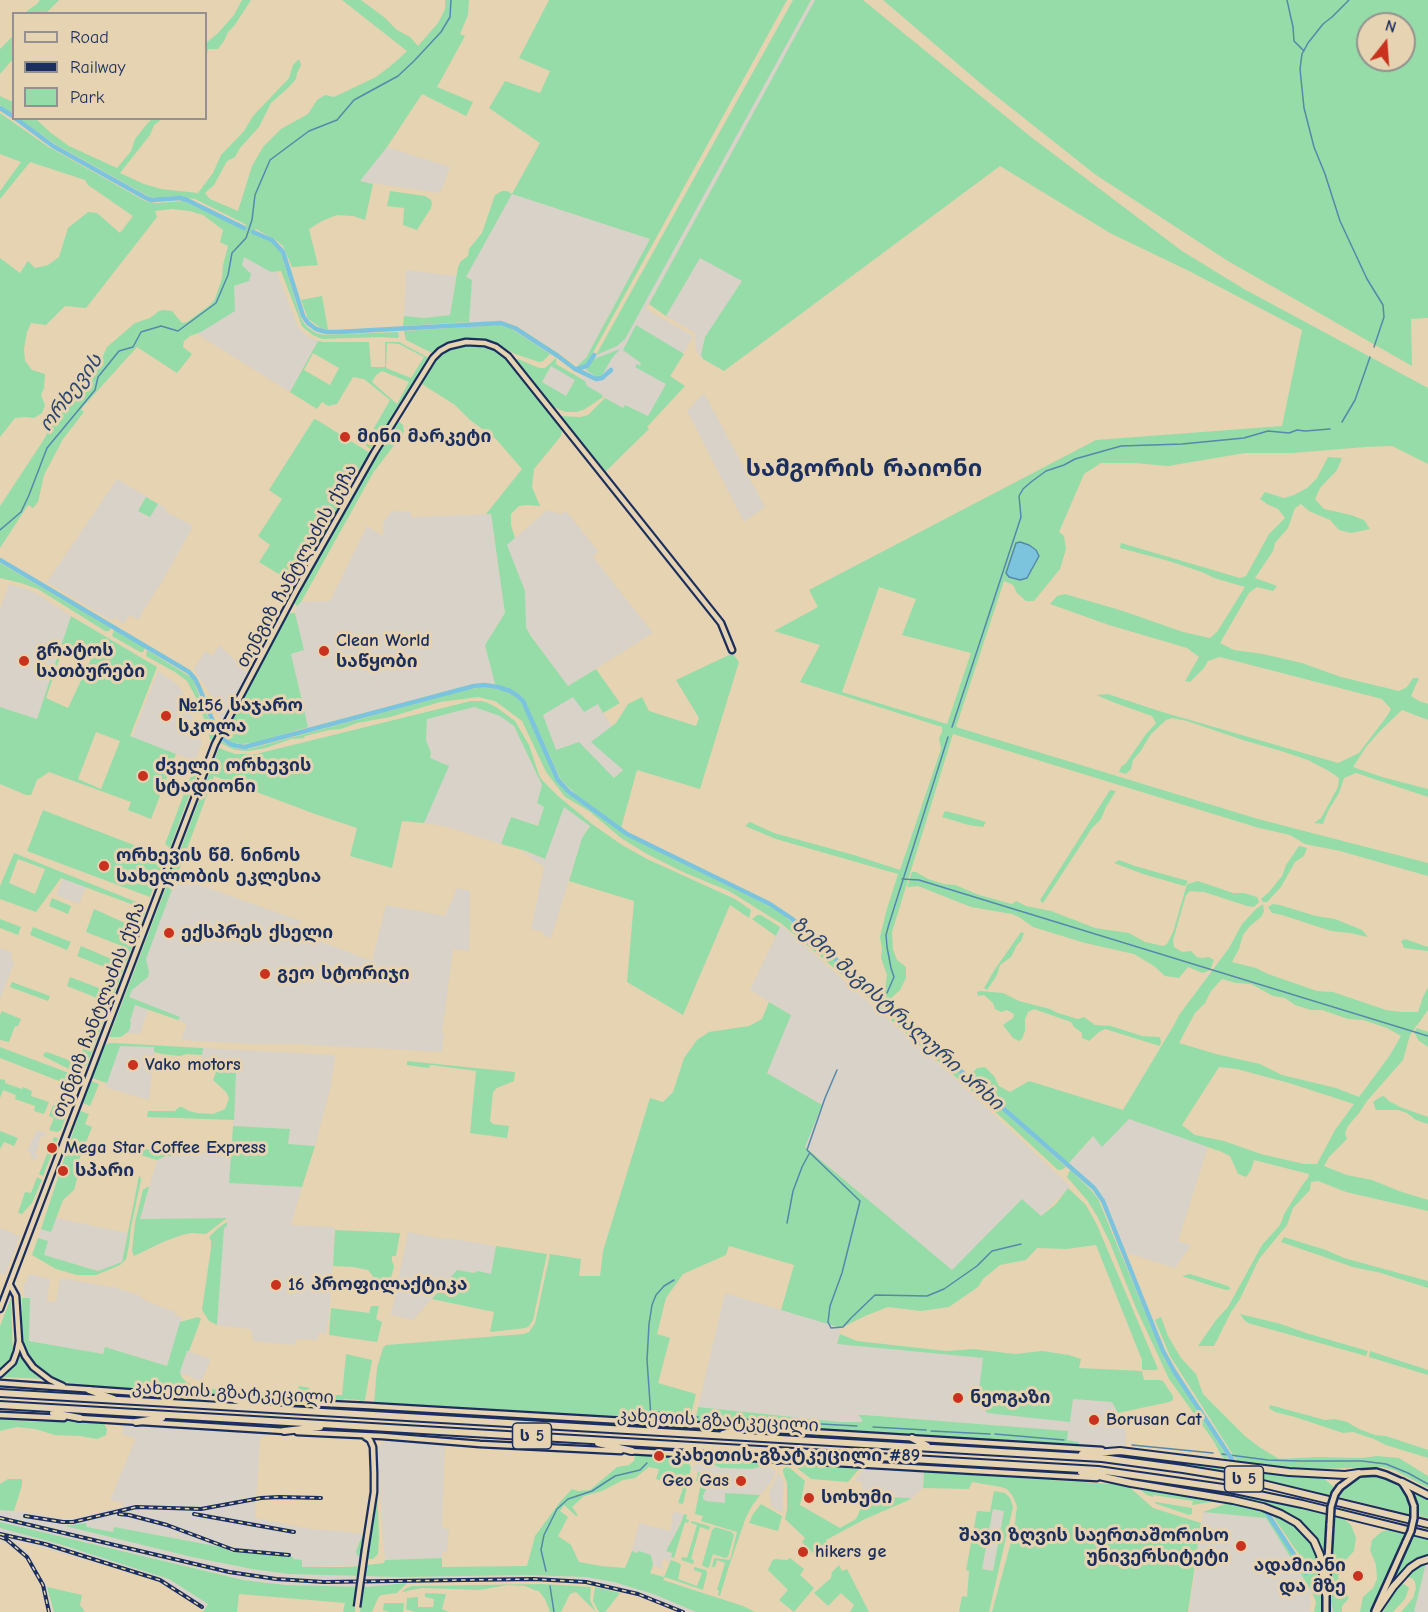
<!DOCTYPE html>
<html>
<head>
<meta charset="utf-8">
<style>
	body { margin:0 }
	#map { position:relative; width:1428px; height:1612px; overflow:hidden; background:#e6d3b1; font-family:"Comic Neue",sans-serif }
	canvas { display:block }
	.legend { position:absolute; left:12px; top:12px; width:195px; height:108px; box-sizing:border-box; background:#e6d3b1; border:2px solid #959190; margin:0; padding:8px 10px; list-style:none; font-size:18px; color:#1b2f5e }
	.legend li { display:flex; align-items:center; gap:12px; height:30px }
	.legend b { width:30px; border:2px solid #959190 }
	.north { position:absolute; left:1356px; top:12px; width:60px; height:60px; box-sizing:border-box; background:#e6d3b1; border:2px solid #959190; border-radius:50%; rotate:17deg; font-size:16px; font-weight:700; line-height:24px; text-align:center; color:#1b2f5e }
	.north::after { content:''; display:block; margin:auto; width:21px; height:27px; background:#c8321e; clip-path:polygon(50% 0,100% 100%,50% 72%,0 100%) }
</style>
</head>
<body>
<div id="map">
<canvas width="1428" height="1612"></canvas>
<ul class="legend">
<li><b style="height:8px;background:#e6d3b1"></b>Road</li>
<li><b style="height:8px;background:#1b2f5e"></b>Railway</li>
<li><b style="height:16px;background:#96dca9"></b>Park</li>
</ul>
<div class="north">N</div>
</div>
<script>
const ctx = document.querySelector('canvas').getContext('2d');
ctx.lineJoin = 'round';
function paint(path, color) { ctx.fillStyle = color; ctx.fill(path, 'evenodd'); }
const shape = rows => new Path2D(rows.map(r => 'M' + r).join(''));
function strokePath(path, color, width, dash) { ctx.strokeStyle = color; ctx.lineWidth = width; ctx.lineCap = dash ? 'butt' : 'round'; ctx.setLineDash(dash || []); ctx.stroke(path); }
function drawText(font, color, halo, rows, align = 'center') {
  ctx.font = font + ' "Comic Neue","Noto Sans Georgian",sans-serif'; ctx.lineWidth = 6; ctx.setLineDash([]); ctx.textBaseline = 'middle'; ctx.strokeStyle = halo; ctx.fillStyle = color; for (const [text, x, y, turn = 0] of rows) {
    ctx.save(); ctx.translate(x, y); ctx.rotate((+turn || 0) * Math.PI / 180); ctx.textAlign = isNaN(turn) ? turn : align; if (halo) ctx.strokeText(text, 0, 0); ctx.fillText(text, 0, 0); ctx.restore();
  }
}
paint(shape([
	[811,0,816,0,646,309,693,336,648,417,626,405,623,408,575,380,566,396,542,382,556,358,556,364,580,379,585,370,590,366,596,355,620,343,625,337],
	[387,147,450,167,442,189,439,193,359,181],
	[512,194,650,239,586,358,578,365,519,327,509,322,499,321,469,322,472,280,466,277],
	[244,256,271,272,277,272,298,327,308,337,318,341,290,392,197,334,201,332,233,286,249,281,242,265],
	[700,258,743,281,705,337,701,355,703,359,699,356,696,350,695,333,666,316],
	[406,270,456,276,450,315,424,318,404,316],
	[704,393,765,507,744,522,687,411],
	[117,479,166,508,165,510,167,512,193,526,159,587,158,587,138,620,130,615,123,624,115,617,112,621,47,582],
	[547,510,561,514,566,511,598,551,593,557,653,633,568,686,530,635,526,627,525,591,507,545],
	[392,511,411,512,411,517,491,514,505,613,485,645,495,684,475,683,308,727,291,654,304,650,295,613,297,606,301,602,330,601,367,526,383,536,383,524,387,516],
	[9,584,29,590,39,595,71,616,37,719,0,707,0,609],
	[219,645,246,671,247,676,224,718,221,720,209,692,194,669,205,651,213,656],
	[158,671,178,685,185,696,202,742,195,761,132,737],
	[573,697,598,704,612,727,592,742,623,770,614,778,579,742,556,750,542,715],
	[474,707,500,716,514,726,542,785,537,803,544,806,538,826,511,817,501,844,444,826,424,823,431,805,430,758,431,753,426,740,427,718],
	[564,807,590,826,582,838,551,938,543,935,543,932,531,929,544,867,520,850,545,859],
	[64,875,87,884,79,904,56,895],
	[177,877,301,921,296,932,372,961,386,905,445,916,457,888,470,891,469,951,453,949,442,1033,444,1034,442,1052,297,1044,252,1044,181,1040,186,1026,185,1023,178,1020,179,1017,129,997,132,990,148,977,149,972,145,959],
	[781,925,960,1083,1070,1186,1041,1216,1022,1199,952,1271,805,1146,822,1105,767,1073,791,1015,750,990],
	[0,948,12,953,11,960,14,963,0,999],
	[135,1005,148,1010,140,1034,127,1033,129,1031,130,1021],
	[119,1046,155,1047,149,1100,105,1087],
	[203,1048,335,1055,331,1085,315,1146,288,1145,290,1129,233,1126,236,1073,200,1071],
	[1129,1119,1208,1147,1178,1241,1191,1245,1175,1268,1127,1253,1101,1194,1068,1164,1094,1136,1102,1147],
	[37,1130,46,1133,44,1137,41,1136,40,1139,38,1144,39,1145,35,1154,38,1156,37,1159,34,1158,33,1161,32,1160,33,1157,30,1156,31,1153,27,1151],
	[179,1151,232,1154,230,1183,302,1187,291,1225,335,1227,329,1318,326,1334,319,1333,317,1340,297,1339,295,1345,253,1341,252,1333,250,1329,217,1325,224,1228,227,1226,227,1218,140,1219,157,1160,175,1154],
	[56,1218,127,1233,122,1262,99,1271,43,1255,38,1238,41,1229,51,1232],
	[0,1228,20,1236,5,1275,0,1274],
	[408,1232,444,1239,447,1238,496,1246,491,1275,478,1271,474,1273,457,1270,413,1320,391,1315],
	[29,1274,50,1279,47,1301,56,1302,60,1278,117,1288,135,1294,151,1303,176,1312,174,1315,182,1317,168,1366,105,1347,103,1354,29,1341,30,1298,24,1297,24,1283,26,1283],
	[725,1293,841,1328,837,1344,984,1358,978,1398,1070,1421,1073,1399,1113,1402,1126,1433,1125,1448,1079,1445,1079,1442,1067,1440,1067,1431,864,1415,862,1419,863,1422,840,1422,698,1407],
	[187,1351,211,1359,201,1382,185,1374,181,1376,180,1372],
	[123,1424,255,1432,268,1435,260,1438,255,1518,310,1529,339,1531,363,1534,357,1547,357,1555,361,1558,360,1565,302,1567,292,1557,232,1552,221,1547,114,1527,113,1532,87,1527,66,1526,192,1557,252,1569,289,1574,400,1577,527,1575,586,1577,614,1582,656,1595,696,1612,680,1612,651,1600,625,1592,585,1583,527,1581,407,1583,367,1587,286,1585,243,1580,0,1522,0,1510,33,1513,68,1520,122,1507,123,1503,110,1500,135,1440,133,1437,122,1435],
	[387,1440,445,1443,442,1528,449,1529,447,1552,442,1552,442,1558,385,1560,377,1452,379,1445],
	[702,1460,721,1468,752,1469,759,1467,764,1463,776,1471,771,1482,760,1495,725,1493,725,1503,706,1501,703,1499,705,1476,691,1468],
	[863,1469,924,1472,923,1488,911,1499,909,1498,861,1496,862,1482,855,1481],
	[778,1473,783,1480,784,1486,782,1513,771,1506,769,1492],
	[993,1509,1004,1511,993,1571,982,1569],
	[674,1512,684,1514,667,1552,672,1553,670,1563,668,1562,667,1559,664,1559,661,1565,664,1567,663,1570,653,1565,651,1555,632,1551,639,1523,670,1531,673,1520,671,1519],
	[1203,1512,1266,1518,1312,1592,1309,1595,1311,1602,1309,1612,1189,1612],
	[0,1528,59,1544,150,1572,169,1579,208,1604,204,1610,166,1586,154,1580,15,1540,15,1543,25,1549,30,1556,47,1587,52,1612,47,1612,41,1586,26,1559,0,1539],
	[1428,1561,1428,1612,1414,1612,1426,1562]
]), '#d8d2c8');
paint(shape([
	[40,0,59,0,46,13,26,13,28,10,37,4],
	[242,0,251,0,234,26,228,32,224,41,218,49,208,49,206,59,206,43,218,33,234,15],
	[342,0,361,0,384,17,397,30,410,37,418,46,438,23,445,9,445,0,469,0,468,15,460,34,465,36,437,87,473,102,466,116,422,94,387,147,360,181,373,184,365,220,353,216,337,215,322,221,309,229,318,265,292,267,283,246,276,240,256,229,252,233,266,238,274,243,280,250,301,319,307,327,316,333,324,335,398,332,399,337,397,338,380,337,322,339,313,335,305,329,302,326,281,271,271,272,244,257,242,265,251,274,249,281,234,286,235,311,201,332,190,336,184,341,183,347,192,354,177,373,137,347,81,409,84,412,63,439,44,475,38,502,33,508,28,505,0,548,0,506,43,441,55,418,102,358,107,347,135,323,150,318,159,311,164,310,172,311,182,323,187,322,210,305,215,299,222,278,223,265,228,246,220,242,223,230,203,215,190,211,172,209,155,211,157,217,86,308,65,306,46,325,31,323,27,332,24,349,25,361,32,370,45,374,44,388,41,395,45,405,42,413,34,418,26,417,15,418,0,437,0,258,20,273,28,261,35,268,48,265,59,257,68,228,88,212,97,213,120,233,133,216,88,185,85,180,30,162,0,199,0,191,21,162,0,154,0,113,47,146,145,201,156,203,184,201,244,229,246,225,243,223,195,199,175,196,156,198,148,196,55,144,19,119,36,119,51,133,69,146,117,168,131,151,135,139,147,124,152,119,162,119,154,125,150,135,120,173,144,184,161,189,198,193,213,173,221,155,244,131,253,116,289,78,293,65,299,59,301,65,297,73,296,79,288,88,271,103,259,127,240,148,235,157,227,161,214,185,205,193,210,199,238,211,252,166,263,147,281,129,308,114,317,100,325,95,334,97,376,77,393,64,407,51],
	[549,0,787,0,590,358,586,365,581,367,578,365,586,358,650,239,512,194,466,277,472,280,469,322,403,326,404,316,424,318,450,315,458,267,461,261,468,256,469,249,482,233,495,195,502,191,507,191,512,194,540,143,489,108,505,81,540,93,550,71,519,58],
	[793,0,811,0,625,339,617,346,596,355],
	[815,0,863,0,1031,137,1182,251,1244,289,1428,388,1428,464,1392,446,1366,447,1292,453,1245,453,1168,466,1134,463,1101,463,1084,474,1059,532,1064,536,1066,549,1060,569,1034,601,1026,601,1017,593,1013,585,1004,581,956,727,1258,819,1428,863,1428,876,1340,851,1305,844,1290,835,1259,828,953,734,892,932,893,950,897,960,906,967,906,978,900,990,887,1002,880,995,885,989,887,975,881,958,882,949,880,937,886,912,898,874,776,839,745,826,750,822,774,833,854,855,900,870,941,749,939,738,942,732,942,727,800,682,820,645,774,631,818,607,809,590,1096,440,1282,426,1302,330,1189,271,1110,233,1000,166,724,371,703,359,701,355,705,337,742,281,700,258,666,316,649,304],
	[1020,542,1029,545,1036,550,1039,556,1006,572,1016,543],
	[879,587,916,599,902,635,971,653,947,724,842,692],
	[883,0,1428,0,1428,318,1411,319,1412,366,1228,261,1096,175,986,88],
	[1368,24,1404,24,1404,60,1368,60],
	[13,36,13,59,0,74,0,49],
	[0,96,13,102,13,115,0,105],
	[390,191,425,196,431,200,432,203,431,208,417,230,403,225,404,208,387,206],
	[322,296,328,330,321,328,308,319,301,300],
	[500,325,510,328,550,354,543,361,539,362,515,354,499,345,485,341,470,339,449,341,432,353,406,340,404,331],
	[636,325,684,354,670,376,685,386,647,427,649,429,603,474,559,416,580,417,588,415,605,398,623,408,625,405,648,416,666,384,635,367,637,364,640,366,641,363,623,350],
	[318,341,323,342,369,342,371,367,385,367,385,342,399,342,429,358,392,417,370,449,366,446,366,442,390,400,364,379,353,377,337,404,328,406,322,402,317,409,290,392],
	[387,343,399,344,424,357,411,378,386,368],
	[313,353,339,368,330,385,304,370],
	[382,371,409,382,397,404,372,382,376,375],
	[466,346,484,346,496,350,505,357,561,427,562,432,561,436,534,469,532,487,540,506,527,505,519,506,511,514,511,525,515,538,507,545,525,591,526,627,530,635,568,686,596,669,620,703,603,713,598,704,584,712,573,697,543,715,556,750,579,742,614,778,623,770,591,742,616,723,628,704,642,697,649,711,696,726,699,718,676,680,731,654,734,655,739,662,700,789,637,770,621,828,586,804,561,780,523,698,518,693,505,687,504,691,518,698,523,704,558,781,574,798,626,835,779,911,1066,1167,1061,1170,1058,1170,1001,1117,892,1021,862,992,856,981,849,979,841,974,782,924,729,891,683,872,647,854,621,838,589,811,565,797,546,772,522,721,495,701,478,697,440,702,390,717,357,723,341,729,329,730,305,736,304,738,291,739,266,748,249,751,235,750,220,743,220,740,229,746,237,749,249,749,467,690,482,687,501,690,502,686,495,684,485,645,505,613,491,514,486,514,522,469,496,439,470,420,455,405,422,384,434,359,443,352,450,348],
	[620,349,612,358,601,377,597,377,586,370,594,359],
	[556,358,556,364,585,381,587,386,601,394,603,397,585,409,577,412,566,412,560,410,552,406,514,360,518,359,539,368,545,368],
	[551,366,575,380,566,396,542,382],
	[314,419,317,420,370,453,354,477,297,585,259,562,270,545,258,536,282,499,269,490],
	[398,421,403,425,404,432,373,473,301,602,297,606,294,602,363,479],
	[1328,457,1342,458,1337,470,1320,488,1315,499,1324,509,1351,515,1364,520,1370,529,1351,533,1339,530,1330,520,1309,511,1301,504,1295,508,1288,528,1275,543,1273,551,1255,578,1277,586,1273,591,1257,587,1249,593,1220,643,1234,650,1263,654,1302,663,1341,677,1399,691,1407,687,1413,678,1419,678,1411,696,1419,701,1428,704,1428,720,1402,710,1381,730,1366,747,1353,767,1382,777,1428,789,1428,797,1356,773,1344,778,1339,793,1328,811,1323,824,1314,823,1321,818,1338,787,1339,778,1329,771,1308,760,1278,750,1246,741,1187,721,1172,718,1166,720,1151,734,1140,752,1133,760,1131,769,1126,774,1119,772,1121,767,1126,763,1146,734,1156,723,1152,716,1118,704,1096,695,1108,694,1159,711,1338,763,1359,753,1387,716,1391,709,1382,699,1220,657,1208,661,1204,668,1190,682,1185,681,1199,657,1187,648,1109,625,1050,604,1057,596,1065,594,1123,611,1183,632,1210,638,1217,632,1245,587,1214,578,1202,572,1169,561,1120,548,1121,543,1240,578,1246,576,1269,534,1285,518,1278,509,1267,504,1260,499,1265,492,1284,498,1294,495,1307,488,1317,478],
	[146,497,158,504,150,517,138,511],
	[0,563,111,628,109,631,105,631,38,589,21,583,0,578],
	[291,613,295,613,304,650,291,654,308,727,254,743,240,744,231,742,222,736,228,727,287,616],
	[71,616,157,667,130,736,176,754,151,819,128,810,131,802,49,772,37,780,31,795,26,795,0,784,0,707,37,719],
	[64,645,92,657,68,708,46,698],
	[96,732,120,741,101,789,78,779],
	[114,630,145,648,143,652,140,652,112,636],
	[147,650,192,678,216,736,214,741,212,741,210,739,199,703,187,681,175,672,146,656],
	[471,701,482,701,488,703,496,707,515,721,529,745,539,775,541,779,558,796,592,824,622,845,647,859,735,899,751,910,749,918,730,905,683,1015,627,982,634,901,569,881,582,838,590,826,564,807,545,859,526,851,501,844,511,817,538,826,544,807,537,803,542,785,514,726,500,716,474,707,427,719,426,740,431,753,430,758,449,766,424,823,402,821,392,868,350,856,357,828,315,814,214,776,146,959,149,972,148,977,132,990,129,997,180,1017,178,1020,135,1005,130,1021,131,1023,129,1031,121,1037,109,1037,219,748,235,754,256,754],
	[196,762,201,763,170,848,165,844],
	[1110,790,1116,791,1106,807,1101,819,1092,828,1043,903,1040,900],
	[43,810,165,857,150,897,27,851],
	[945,811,969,817,986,822,983,827,969,825,942,817],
	[1299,846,1307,848,1304,856,1295,862,1281,887,1267,902,1263,902,1261,899,1269,892,1282,876,1286,865],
	[14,853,144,905,145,913,87,1065,79,1071,73,1071,43,1056,45,1052,50,1053,76,1063,76,1067,102,1000,67,986,70,977,104,990,112,970,77,956,81,946,116,961,122,946,86,932,94,909,132,926,139,907,61,878,36,912,0,899,0,886],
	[18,859,45,869,35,894,9,883],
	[1119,860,1135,866,1188,881,1185,886,1181,885,1143,874,1114,863],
	[912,872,916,872,928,879,944,884,955,885,979,895,1012,904,1016,901,1026,906,1051,911,1095,928,1129,933,1145,942,1163,946,1167,944,1173,932,1187,884,1198,881,1233,893,1244,893,1257,897,1259,902,1254,907,1247,906,1204,892,1190,891,1186,895,1173,940,1174,947,1182,952,1191,951,1197,957,1202,958,1209,957,1214,960,1210,970,1203,973,1188,967,1179,978,1165,976,1154,966,1134,954,1085,943,1033,927,1019,917,1012,914,971,907,918,886,907,887],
	[52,898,71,906,68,914,49,906],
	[1263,904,1264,911,1261,917,1250,926,1243,935,1239,949,1232,962,1256,968,1268,974,1317,991,1333,992,1386,1010,1401,1012,1418,1012,1423,997,1428,987,1428,1010,1410,1035,1403,1060,1367,1101,1359,1113,1348,1126,1345,1133,1347,1139,1329,1157,1324,1166,1347,1175,1372,1180,1399,1191,1428,1200,1428,1211,1346,1192,1318,1181,1311,1182,1310,1190,1293,1208,1287,1225,1259,1259,1240,1299,1231,1312,1214,1346,1198,1346,1216,1320,1228,1307,1262,1245,1280,1225,1284,1214,1303,1184,1308,1178,1309,1174,1254,1160,1251,1170,1246,1177,1238,1174,1230,1156,1222,1152,1129,1119,1102,1147,1093,1136,1068,1164,970,1075,977,1068,985,1067,994,1076,999,1086,1010,1092,1029,1081,1123,1110,1174,1025,1179,1015,1229,948,1242,924,1256,909],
	[1222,979,1236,983,1251,984,1273,996,1285,998,1295,1005,1311,1010,1322,1010,1348,1019,1363,1020,1387,1028,1401,1036,1390,1055,1359,1097,1336,1088,1282,1075,1260,1064,1216,1054,1179,1043,1195,1013,1205,1003,1211,991],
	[1219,1067,1237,1069,1289,1083,1354,1104,1335,1130,1317,1164,1304,1164,1261,1154,1224,1141,1195,1135,1182,1125],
	[1273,904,1280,905,1316,916,1335,919,1362,930,1368,937,1350,933,1331,931,1282,915,1272,913,1268,907],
	[757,915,761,915,780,927,776,936,752,919],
	[0,919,21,927,18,935,0,928],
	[33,927,71,942,67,950,30,935],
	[1021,932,1024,933,1021,941,1017,945,1011,957,1000,965,997,975,987,990,984,988,995,969],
	[1405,939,1428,947,1428,951,1404,948,1401,941],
	[12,982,50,996,48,1001,10,987],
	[980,991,1003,993,1019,1001,1050,1009,1058,1013,1071,1017,1078,1019,1084,1017,1095,1025,1111,1026,1142,1036,1158,1037,1160,1037,1161,1042,1160,1046,1105,1029,1099,1032,1089,1041,1082,1038,1082,1033,1074,1027,1071,1022,1034,1009,1028,1012,1025,1019,1025,1031,1022,1039,1019,1041,1013,1038,1003,1025,1013,1018,1014,1014,1007,1010,1001,1012,995,1009,993,1003,984,995,978,996,977,992],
	[769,1002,791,1015,767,1073,822,1105,805,1147,952,1270,1022,1199,1041,1216,1056,1204,1068,1188,1086,1205,1097,1225,1158,1369,1155,1370,1142,1370,1142,1360,1096,1245,1066,1249,1037,1248,1026,1260,1000,1265,983,1279,978,1287,949,1307,921,1311,888,1307,865,1316,841,1328,781,1310,794,1265,729,1246,726,1255,683,1274,666,1298,657,1334,670,1338,658,1383,696,1394,689,1422,374,1404,377,1368,383,1348,386,1345,524,1334,529,1332,535,1323,550,1254,581,1259,579,1276,600,1276,603,1251,650,1098,663,1102,673,1092,684,1058,697,1040,709,1032,749,1026,762,1019],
	[2,1011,21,1019,18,1026,15,1026,9,1042,0,1040,0,1015],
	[1417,1028,1428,1032,1428,1047,1418,1040,1414,1032],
	[109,1043,114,1043,203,1048,202,1055,187,1054,180,1056,162,1054,154,1052,154,1047,120,1046,107,1083,92,1078,103,1049,105,1045],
	[0,1047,77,1076,80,1079,80,1084,77,1087,72,1086,0,1058],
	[407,1061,515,1072,514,1081,497,1088,493,1092,490,1121,493,1124,509,1126,507,1138,470,1133,476,1071,431,1065,428,1068,407,1065],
	[216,1072,236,1073,234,1120,147,1117,148,1111,175,1111,179,1107,182,1107,189,1111,197,1113,213,1114,225,1109,229,1098,226,1092,213,1080],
	[0,1079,5,1080,5,1083,22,1089,23,1087,32,1091,31,1096,49,1102,44,1114,34,1111,35,1106,15,1099,16,1095,3,1090,0,1098],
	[91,1081,99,1084,90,1106,83,1103],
	[68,1090,74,1094,61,1130,57,1132,49,1130,54,1118,49,1116,53,1105,61,1108],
	[1384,1096,1389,1101,1400,1107,1428,1117,1428,1124,1416,1120,1407,1113,1398,1110,1376,1110,1373,1102,1380,1097],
	[80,1111,89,1114,85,1124,92,1127,79,1160,80,1168,74,1190,63,1200,51,1232,41,1229],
	[233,1126,290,1129,288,1144,315,1146,302,1187,229,1183],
	[0,1131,18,1138,14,1146,4,1142,0,1149],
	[54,1137,58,1138,43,1176,39,1174],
	[143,1148,147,1149,179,1151,172,1156,166,1156,157,1160,141,1155],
	[1070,1170,1091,1190,1098,1199,1165,1360,1226,1455,1228,1460,1225,1459,1221,1455,1213,1440,1169,1379,1136,1308,1110,1243,1097,1216,1087,1200,1067,1177],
	[139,1176,140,1176,141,1180,131,1227,129,1245,126,1259,120,1265,96,1275,77,1275,56,1269,32,1255,38,1238,48,1241,44,1255,98,1271,122,1262],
	[37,1177,42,1180,32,1203,22,1214,18,1213,25,1192,31,1193],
	[147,1187,149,1187,140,1219,227,1218,206,1234,192,1233,182,1235,163,1242,134,1256,132,1251,135,1222,143,1190],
	[227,1222,227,1226,224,1228,217,1325,209,1321,202,1310,211,1248,211,1241,209,1237,218,1228],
	[335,1230,400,1233,396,1256,392,1256,392,1261,394,1266,389,1287,373,1287,374,1278,368,1270,353,1267,333,1266],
	[1284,1237,1326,1250,1344,1258,1428,1281,1428,1288,1381,1273,1353,1267,1281,1242],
	[496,1246,547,1254,533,1320,529,1326,526,1328,490,1332,494,1312,432,1299,457,1270,474,1273,478,1271,491,1274],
	[1190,1274,1228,1286,1231,1289,1226,1290,1209,1285,1182,1276],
	[11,1298,13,1354,9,1361,0,1370,0,1326],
	[22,1298,30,1298,29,1341,103,1354,105,1347,167,1366,180,1322,198,1317,201,1319,189,1351,187,1351,180,1372,181,1376,186,1382,191,1384,227,1392,228,1396,226,1397,81,1386,58,1380,46,1375,31,1362,25,1352,22,1344],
	[371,1306,379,1306,376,1319,382,1322,377,1342,329,1335,331,1308,369,1313],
	[1240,1314,1281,1324,1306,1333,1368,1351,1366,1356,1248,1323,1244,1320],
	[1161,1317,1168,1336,1181,1358,1196,1374,1203,1394,1246,1437,1261,1448,1279,1459,1317,1457,1361,1458,1377,1456,1399,1458,1428,1476,1428,1488,1394,1470,1381,1467,1316,1469,1278,1466,1237,1461,1170,1356,1155,1320],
	[840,1334,857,1341,946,1351,974,1349,1015,1354,1042,1351,1069,1355,1081,1359,1079,1368,1142,1371,1144,1380,1159,1380,1163,1381,1173,1396,1173,1400,1169,1402,1118,1413,1112,1402,1073,1399,1070,1422,987,1413,978,1398,983,1358,837,1344],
	[20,1350,30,1368,45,1379,1,1377,14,1364],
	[1370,1351,1428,1370,1428,1375,1369,1357],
	[346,1354,372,1360,365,1400,364,1401,360,1401,359,1400,344,1399,343,1400,241,1394,239,1393,247,1391,296,1396,299,1386,310,1388,306,1395,342,1395],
	[1270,1405,1325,1420,1335,1419,1347,1422,1359,1429,1375,1435,1386,1436,1428,1450,1428,1458,1386,1445,1374,1439,1353,1432,1343,1433,1295,1417,1275,1412,1269,1408],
	[698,1407,840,1422,862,1422,862,1419,858,1415,864,1415,1068,1431,1067,1440,1079,1442,1079,1445,695,1422],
	[0,1419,36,1422,73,1421,98,1422,104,1424,107,1429,106,1435,97,1439,80,1436,55,1435,35,1429,17,1427,0,1431],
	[635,1455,668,1456,681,1459,690,1465,691,1468,683,1504,678,1503,683,1488,656,1479,659,1469,649,1467,635,1478,623,1480,602,1491,584,1496,572,1507,578,1515,576,1516,564,1505,560,1511,568,1517,558,1536,571,1545,579,1562,601,1566,625,1568,632,1551,637,1553,639,1551,651,1555,653,1565,650,1573,664,1577,671,1560,679,1563,681,1565,678,1579,697,1586,702,1573,694,1570,694,1567,706,1570,707,1573,703,1590,665,1577,663,1580,743,1606,755,1612,696,1612,656,1595,614,1582,586,1577,527,1575,400,1577,289,1574,252,1569,192,1557,65,1526,86,1523,87,1527,113,1532,114,1527,221,1547,232,1552,293,1557,293,1559,302,1560,302,1567,349,1567,384,1563,385,1560,442,1558,442,1567,527,1566,535,1536,560,1502,572,1489,578,1491,590,1490,617,1467,629,1465,634,1461],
	[1133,1457,1301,1476,1322,1477,1334,1487,1329,1495,1236,1473],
	[702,1460,764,1463,759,1467,752,1469,721,1468],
	[792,1464,859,1469,848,1482,811,1479],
	[786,1467,790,1468,805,1481,800,1505,840,1528,856,1519,860,1510,861,1496,909,1498,911,1499,865,1519,826,1540,828,1546,817,1557,802,1542,805,1538,785,1519,787,1509,787,1483,783,1472,783,1469],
	[698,1472,705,1476,709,1482,703,1496,703,1499,706,1501,725,1503,725,1493,760,1495,752,1506,746,1517,728,1569,720,1596,718,1595,719,1591,717,1590,725,1563,717,1560,715,1567,712,1567,714,1558,730,1560,737,1532,701,1521,703,1516,695,1514,701,1482,696,1481],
	[924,1472,1127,1485,1153,1508,1201,1523,1188,1612,992,1612,1014,1531,1017,1506,1012,1495,1007,1489,1001,1487,972,1482,969,1489,923,1488],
	[1374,1476,1385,1478,1398,1485,1406,1496,1409,1506,1409,1514,1339,1497,1349,1484,1361,1477],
	[1140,1477,1239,1493,1325,1513,1325,1557,1317,1541,1307,1528,1292,1515,1268,1504,1237,1496,1139,1480],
	[8,1479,22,1479,22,1485,14,1511,0,1510,0,1484],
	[377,1484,379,1536,378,1554,373,1559,361,1558,357,1555,356,1551,363,1534,365,1535,363,1551,369,1552],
	[1137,1487,1224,1500,1192,1505,1193,1501,1153,1495,1153,1497,1147,1495],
	[994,1491,1005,1493,1010,1498,1013,1507,989,1612,959,1612,962,1596,967,1597,969,1571,966,1570,977,1511,990,1512],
	[993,1509,1004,1511,993,1571,982,1569],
	[1415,1493,1428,1498,1428,1518,1420,1516],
	[1156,1502,1192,1508,1192,1514,1189,1515,1154,1503],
	[1228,1503,1264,1511,1306,1574,1309,1573,1309,1569,1270,1512,1281,1516,1300,1528,1314,1548,1317,1558,1324,1612,1314,1612,1316,1602,1312,1592,1266,1518,1203,1512],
	[761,1504,782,1516,778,1531,749,1523,753,1514],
	[684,1514,687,1515,686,1519,689,1520,688,1523,685,1522,674,1558,671,1557,672,1553,666,1551,680,1525],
	[1335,1515,1342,1517,1351,1525,1356,1538,1354,1551,1342,1564,1340,1569,1333,1566],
	[692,1521,709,1526,710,1527,709,1530,700,1527,691,1559,694,1560,693,1564,681,1560,682,1557,687,1558,697,1525,691,1523],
	[0,1522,243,1580,286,1585,367,1587,407,1583,397,1593,381,1595,378,1598,372,1612,360,1612,361,1605,356,1605,355,1612,343,1612,345,1603,239,1594,237,1612,203,1612,208,1604,169,1579,59,1544,0,1528],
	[715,1527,732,1532,734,1535,728,1557,725,1558,713,1554,709,1567,707,1568,702,1565,712,1530],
	[1392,1529,1405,1532,1370,1612,1360,1612,1363,1597,1373,1588,1377,1579,1376,1565,1370,1550,1372,1540,1381,1532],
	[1415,1534,1428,1537,1428,1554,1419,1558,1393,1579],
	[790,1558,804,1569,800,1575,814,1588,794,1612,779,1600,788,1590,768,1570,772,1561,775,1559,787,1560],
	[1426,1563,1414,1612,1401,1612,1413,1598,1416,1588,1415,1582,1412,1578,1406,1577,1415,1568],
	[839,1565,842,1571,847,1569,869,1612,850,1612,854,1605,841,1593,828,1606,814,1593,831,1578,832,1572],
	[1333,1569,1340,1571,1338,1577,1341,1587,1349,1598,1342,1606,1342,1612,1333,1612,1331,1602],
	[543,1584,591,1587,590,1600,596,1612,576,1592,570,1594,561,1612,550,1612,545,1599,538,1590,537,1591,525,1586,508,1585,479,1590,422,1588,402,1592,405,1589,412,1586],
	[1404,1584,1409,1588,1405,1599,1393,1612,1383,1612,1398,1586],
	[47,1587,82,1595,80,1605,85,1612,54,1612],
	[595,1587,620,1593,605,1612,599,1612,593,1601],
	[425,1593,446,1594,442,1609,449,1612,415,1612,406,1609,407,1598,418,1597,418,1607,433,1607,434,1599,425,1597],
	[384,1603,404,1603,403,1612,389,1612,383,1610]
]), '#96dca9');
const water = shape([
	[1020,542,1029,545,1036,550,1039,556,1027,578,1020,580,1009,577,1006,573,1016,543,1020,542]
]);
paint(water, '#7cc4dd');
strokePath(water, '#58a', 1.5);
strokePath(shape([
	[1287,0,1293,27,1294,41,1304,51],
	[1349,0,1332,17,1323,24,1308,43,1302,54,1300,69,1304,108,1314,147,1325,174,1340,221,1367,279,1383,305,1384,317,1374,347],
	[1342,422,1355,400,1370,357],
	[0,530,21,512,29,495,47,448,95,390,98,377,119,351,133,347,141,332,161,326,178,331,216,303,228,275,232,253,246,238,252,220,255,195,270,160,309,131,337,120,354,100,398,76,414,61,441,32,450,17,451,0],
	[952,727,1021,517,1019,496,1023,489,1031,482,1046,471,1064,465,1075,459,1121,446,1182,444,1244,438,1268,431,1289,433,1297,430,1305,431,1330,429],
	[902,879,919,880,1428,1036],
	[887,993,894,977,891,968,887,947,886,935,889,924,948,737],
	[837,1070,825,1098,807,1150,860,1201,842,1273,830,1306,828,1322,831,1328,843,1327,851,1318,875,1295,927,1296,944,1289,977,1266,992,1251,1021,1244],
	[787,1223,793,1191,802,1167,809,1154],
	[674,1280,664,1286,656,1295,652,1305,649,1324,647,1360,651,1417,653,1414,660,1412,667,1415,690,1416],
	[697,1417,698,1417],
	[705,1417,779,1421],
	[785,1422,857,1426],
	[873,1427,926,1430],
	[931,1431,990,1434],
	[995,1434,1064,1440],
	[1132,1445,1213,1453],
	[1222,1454,1268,1460,1299,1461,1362,1461,1386,1464,1408,1473,1428,1484],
	[546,1571,541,1550,544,1535,557,1509,568,1499,592,1491,615,1476,640,1470,647,1463],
	[550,1586,554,1612]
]), '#58a', 1.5);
strokePath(shape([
	[0,108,14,117],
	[15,118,53,146,146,198,152,200,180,198,187,200,244,228],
	[253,232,272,240,283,252,303,316,308,323,316,329,326,332,338,332,501,323,515,328,558,356,575,369,596,379,602,378,611,370],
	[576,369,587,366,594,355],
	[0,560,189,672,195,679,199,687,218,734,230,744,237,746,245,747,474,686,484,685,498,687,510,691,518,696,523,701,558,780,569,792,627,834,770,904,791,918,880,1000,1094,1188,1103,1201,1163,1351,1174,1371,1233,1461],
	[1267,1513,1306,1573]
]), '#7cc4dd', 4.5);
const tertiary = shape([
	[0,1309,215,744,296,591,374,453,433,358,440,351,449,346,466,342,485,343,496,347,508,356,721,623,732,650],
	[20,1344,25,1356,33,1367,50,1380,63,1386],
	[0,1374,13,1362,17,1351,19,1341,16,1296,10,1285],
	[0,1383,237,1400],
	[245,1400,369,1406,778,1430,1102,1450],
	[0,1415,64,1418],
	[78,1418,285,1431],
	[297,1432,382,1436,480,1444,621,1451],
	[364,1436,370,1440,373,1447,374,1473,374,1492,365,1550],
	[629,1451,1097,1478]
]);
const primary = shape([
	[1340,1487,1359,1473,1376,1472,1386,1475,1402,1482,1410,1495,1414,1506],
	[1375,1611,1406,1542],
	[1326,1612,1326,1594,1330,1524]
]);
const trunk = shape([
	[89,1390,114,1399],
	[0,1393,1102,1458,1183,1469,1238,1478,1428,1524],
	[235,1400,261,1406],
	[0,1405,1098,1470,1230,1489,1302,1504,1428,1535],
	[53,1413,80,1418],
	[136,1422,162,1418],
	[284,1431,320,1427],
	[723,1434,746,1428],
	[912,1438,927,1446],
	[598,1443,632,1451],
	[1082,1454,1120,1451,1289,1472,1345,1475,1359,1473],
	[778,1460,791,1454],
	[1081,1472,1131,1483,1233,1500,1263,1507,1281,1514,1297,1523,1314,1541,1320,1555,1326,1594],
	[1402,1482,1428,1495],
	[1376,1612,1393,1587,1410,1568,1419,1562,1428,1559]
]);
strokePath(tertiary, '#1b2f5e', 9);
strokePath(primary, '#1b2f5e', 10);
strokePath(trunk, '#1b2f5e', 10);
strokePath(tertiary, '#e6d3b1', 4.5);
strokePath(primary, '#e6d3b1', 5);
strokePath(trunk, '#e6d3b1', 6);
const rail = shape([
	[119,1514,129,1515,167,1525,234,1550,289,1555],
	[194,1514,294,1532],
	[25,1516,63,1522,73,1522,136,1507,201,1509,261,1498,279,1497,321,1498],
	[0,1518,229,1572,276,1579,324,1582,534,1579,586,1582,638,1594,683,1612],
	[0,1534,45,1544,160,1580,202,1607],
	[0,1537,6,1539,27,1557,43,1585,49,1612]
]);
strokePath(rail, '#1b2f5e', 4);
strokePath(rail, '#e6d3b1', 1.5, [4.5]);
const tertiaryBridge = shape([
	[357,1607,365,1550]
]);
const primaryBridge = shape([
	[1330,1524,1331,1507,1335,1494,1340,1487],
	[1406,1542,1411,1531,1414,1518,1414,1506]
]);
strokePath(tertiaryBridge, '#1b2f5e', 9, []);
strokePath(primaryBridge, '#1b2f5e', 10, []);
strokePath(tertiaryBridge, '#e6d3b1', 4.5);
strokePath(primaryBridge, '#e6d3b1', 5);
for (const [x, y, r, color] of [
	[345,437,6,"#c8321e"],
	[324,651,6,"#c8321e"],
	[24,661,6,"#c8321e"],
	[166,716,6,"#c8321e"],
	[143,776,6,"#c8321e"],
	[104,866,6,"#c8321e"],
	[169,933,6,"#c8321e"],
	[265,974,6,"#c8321e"],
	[133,1065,6,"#c8321e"],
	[52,1148,6,"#c8321e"],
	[63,1171,6,"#c8321e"],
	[276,1285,6,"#c8321e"],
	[958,1398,6,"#c8321e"],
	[1094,1420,6,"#c8321e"],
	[659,1456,6,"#c8321e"],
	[741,1481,6,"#c8321e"],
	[809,1498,6,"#c8321e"],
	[1241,1546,6,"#c8321e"],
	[803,1552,6,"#c8321e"],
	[1358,1576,6,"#c8321e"]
]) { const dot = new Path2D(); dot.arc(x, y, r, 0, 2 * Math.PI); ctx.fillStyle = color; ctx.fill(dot); strokePath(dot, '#e6d3b1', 2); }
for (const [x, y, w] of [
	[532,1436,39],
	[1244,1479,39]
]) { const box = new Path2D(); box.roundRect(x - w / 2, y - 13, w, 26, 4.5); ctx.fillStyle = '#e6d3b1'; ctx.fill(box); strokePath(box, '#1b2f5e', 1.5); }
drawText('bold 16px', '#1b2f5e', null, [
	["ს 5",532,1436],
	["ს 5",1244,1479]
]);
drawText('bold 18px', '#1b2f5e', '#e6d3b1', [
	["მინი მარკეტი",357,437],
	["Clean World",336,641],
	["საწყობი",336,662],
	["გრატოს",36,651],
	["სათბურები",36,672],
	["№156 საჯარო",178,706],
	["სკოლა",178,727],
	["ძველი ორხევის",155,766],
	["სტადიონი",155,787],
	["ორხევის წმ. ნინოს",116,856],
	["სახელობის ეკლესია",116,877],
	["ექსპრეს ქსელი",181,933],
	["გეო სტორიჯი",277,974],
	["Vako motors",145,1065],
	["Mega Star Coffee Express",64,1148],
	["სპარი",75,1171],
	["16 პროფილაქტიკა",288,1285],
	["ნეოგაზი",970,1398],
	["Borusan Cat",1106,1420],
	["კახეთის გზატკეცილი #89",671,1456],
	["Geo Gas",729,1481,"right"],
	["სოხუმი",821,1498],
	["შავი ზღვის საერთაშორისო",1229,1536,"right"],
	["უნივერსიტეტი",1229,1557,"right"],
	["hikers ge",815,1552],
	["ადამიანი",1346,1566,"right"],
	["და მზე",1346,1587,"right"]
], 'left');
drawText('18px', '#1b2f5e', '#e6d3b1', [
	["თენგიზ ჩანტლაძის ქუჩა",297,566,-61],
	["თენგიზ ჩანტლაძის ქუჩა",99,1010,-69],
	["კახეთის გზატკეცილი",233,1393,3],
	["კახეთის გზატკეცილი",718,1421,3]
]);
drawText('italic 20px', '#2a4571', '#e6d3b1', [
	["ორხევის",71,393,-53],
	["ზემო მაგისტრალური არხი",897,1014,42]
]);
drawText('bold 24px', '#1b2f5e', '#e6d3b1', [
	["სამგორის რაიონი",864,469]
]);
</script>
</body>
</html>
